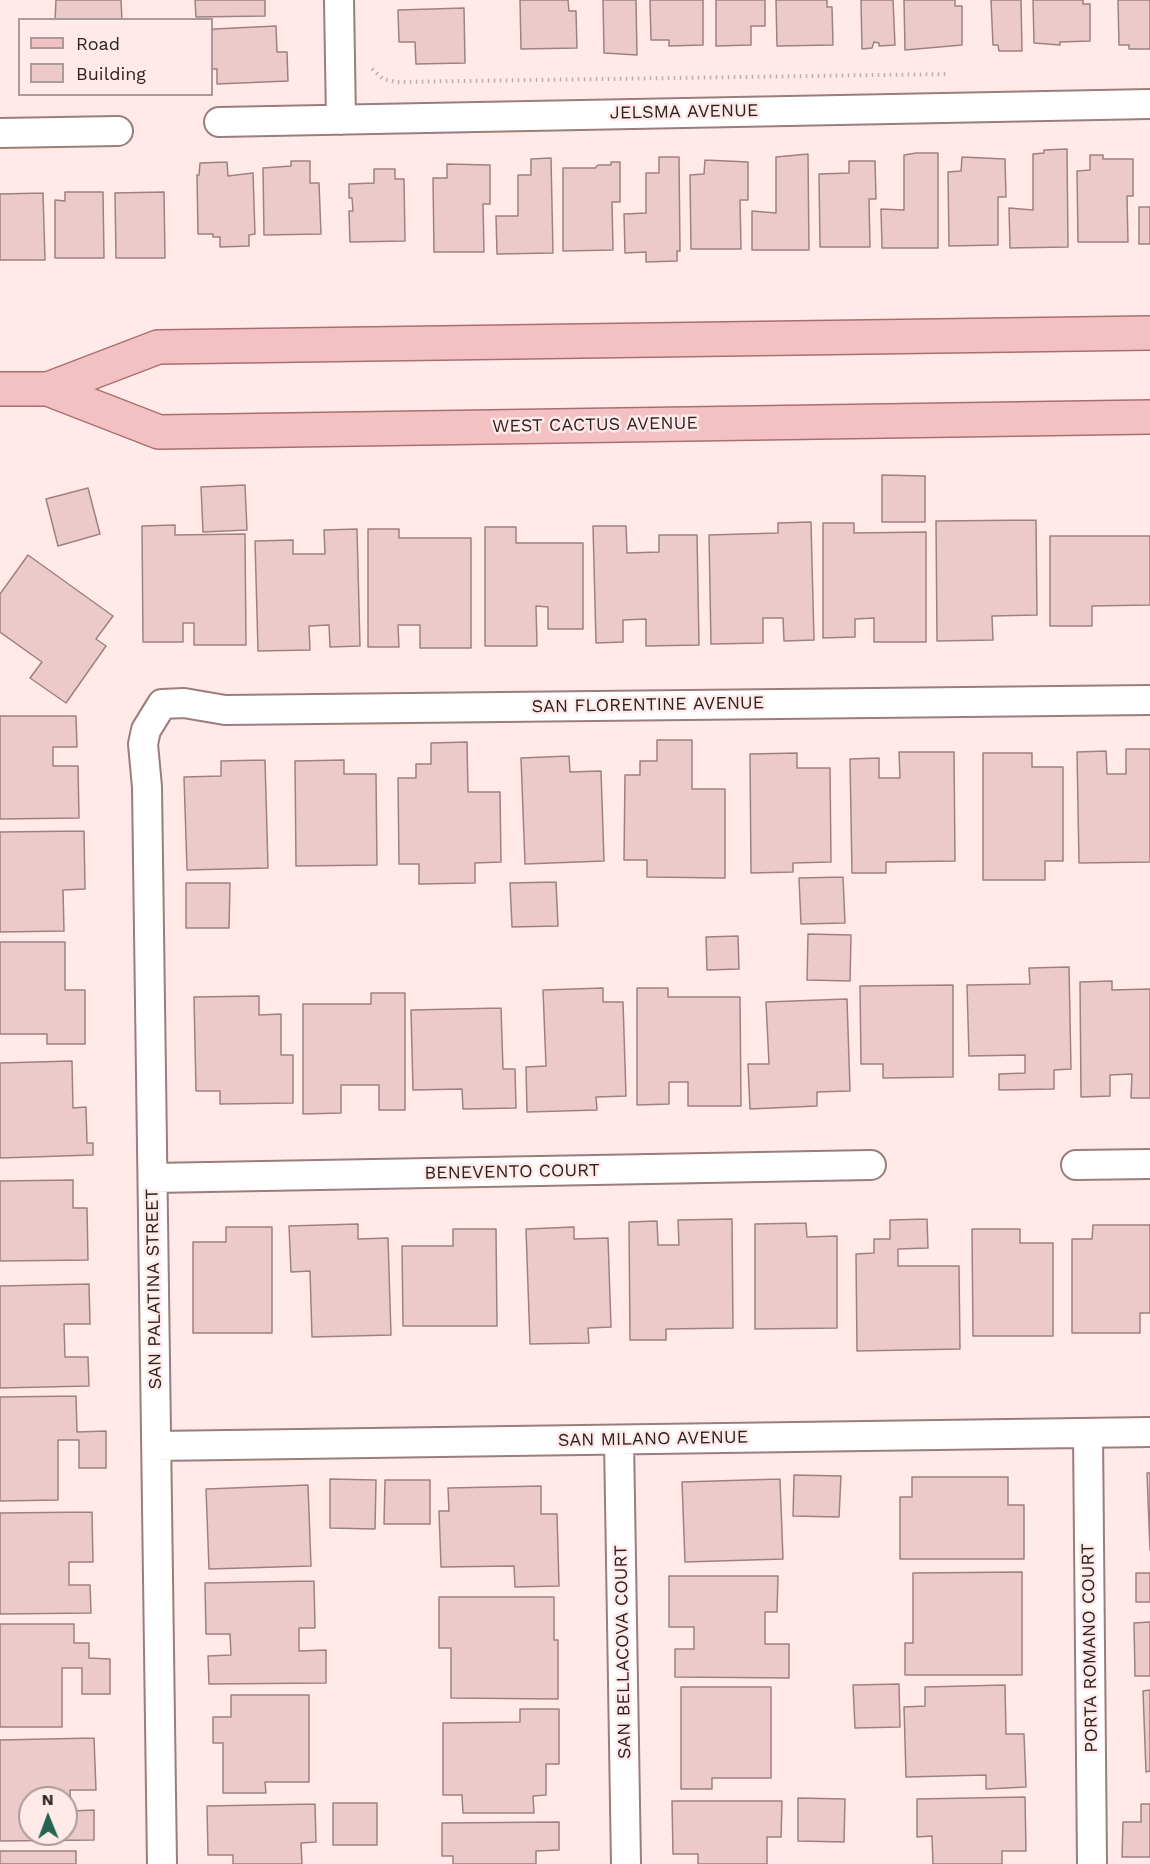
<!DOCTYPE html>
<html>
<head>
<meta charset="utf-8">
<style>
	body { margin:0 }
	#map { position:relative; width:1150px; height:1864px; overflow:hidden; background:#ffeae9; font-family:"Work Sans",sans-serif }
	canvas { display:block }
	.legend { position:absolute; left:18px; top:18px; width:195px; height:78px; box-sizing:border-box; background:#ffeae9; border:2px solid #ab9a99; margin:0; padding:8px 10px; list-style:none; font-size:18px; color:#2e2221 }
	.legend li { display:flex; align-items:center; gap:12px; height:30px }
	.legend b { width:30px; border:2px solid #ab9a99 }
	.north { position:absolute; left:18px; top:1786px; width:60px; height:60px; box-sizing:border-box; background:#ffeae9; border:2px solid #ab9a99; border-radius:50%; rotate:359deg; font-size:16px; font-weight:700; line-height:24px; text-align:center; color:#2e2221 }
	.north::after { content:''; display:block; margin:auto; width:21px; height:27px; background:#236350; clip-path:polygon(50% 0,100% 100%,50% 72%,0 100%) }
</style>
</head>
<body>
<div id="map">
<canvas width="1150" height="1864"></canvas>
<ul class="legend">
<li><b style="height:8px;background:#f3c1c1"></b>Road</li>
<li><b style="height:16px;background:#ebcac9"></b>Building</li>
</ul>
<div class="north">N</div>
</div>
<script>
const ctx = document.querySelector('canvas').getContext('2d');
ctx.lineJoin = 'round';
function paint(path, color) { ctx.fillStyle = color; ctx.fill(path, 'evenodd'); }
const shape = rows => new Path2D(rows.map(r => 'M' + r).join(''));
function strokePath(path, color, width, dash) { ctx.strokeStyle = color; ctx.lineWidth = width; ctx.lineCap = dash ? 'butt' : 'round'; ctx.setLineDash(dash || []); ctx.stroke(path); }
function drawText(font, color, halo, rows, align = 'center') {
  ctx.font = font + ' "Work Sans",sans-serif'; ctx.lineWidth = 5; ctx.setLineDash([]); ctx.textBaseline = 'middle'; ctx.strokeStyle = halo; ctx.fillStyle = color; for (const [text, x, y, turn = 0] of rows) {
    ctx.save(); ctx.translate(x, y); ctx.rotate((+turn || 0) * Math.PI / 180); ctx.textAlign = isNaN(turn) ? turn : align; if (halo) ctx.strokeText(text, 0, 0); ctx.fillText(text, 0, 0); ctx.restore();
  }
}
const building = shape([
	[56,0,121,0,122,20,55,20,56,0],
	[195,0,265,0,265,16,196,17,195,0],
	[520,0,568,0,569,11,576,11,577,48,521,49,520,0],
	[603,0,636,0,637,55,604,53,603,0],
	[650,0,703,0,703,45,669,46,669,40,651,40,650,0],
	[716,0,765,0,765,26,751,26,751,45,716,46,716,0],
	[776,0,827,0,827,7,832,7,833,45,777,46,776,0],
	[861,0,893,0,895,45,879,46,879,43,874,42,872,48,862,49,861,0],
	[904,0,955,0,955,6,962,6,962,45,905,50,904,0],
	[991,0,1021,0,1022,51,999,51,998,45,993,45,991,0],
	[1033,0,1083,0,1083,4,1090,4,1090,41,1060,42,1060,45,1034,43,1033,0],
	[1118,0,1150,0,1150,49,1129,49,1129,45,1119,45,1118,0],
	[464,8,465,63,416,64,415,42,399,42,398,10,464,8],
	[276,26,277,52,287,52,288,81,217,84,217,69,212,69,212,31,214,29,276,26],
	[1067,149,1068,247,1010,248,1009,208,1033,210,1033,154,1044,153,1044,150,1067,149],
	[916,153,938,153,938,248,882,248,881,209,904,210,904,155,916,153],
	[808,154,809,250,752,250,752,211,776,213,776,157,808,154],
	[1090,155,1103,155,1103,159,1133,159,1133,196,1127,196,1128,242,1078,242,1077,171,1090,170,1090,155],
	[659,157,679,157,680,251,677,251,677,261,646,262,646,252,625,253,624,214,646,213,646,173,659,173,659,157],
	[962,157,1005,159,1006,197,998,197,998,245,949,246,948,172,961,171,962,157],
	[551,158,553,253,497,254,496,216,518,216,518,175,531,175,531,159,551,158],
	[705,160,748,162,748,200,740,200,741,249,691,249,690,175,704,174,705,160],
	[291,161,310,161,310,183,319,183,321,234,264,235,263,168,291,166,291,161],
	[849,161,875,161,876,199,869,199,870,247,820,247,819,174,849,173,849,161],
	[227,162,228,176,253,173,255,234,249,235,249,246,220,247,220,237,213,237,213,234,198,234,197,175,199,175,200,163,227,162],
	[611,162,620,162,620,202,612,202,613,250,563,251,563,168,595,168,598,165,611,165,611,162],
	[447,164,490,165,490,204,483,204,484,252,434,252,433,178,447,178,447,164],
	[374,169,395,169,395,179,404,179,405,241,350,242,349,211,353,211,352,198,349,198,349,184,374,183,374,169],
	[65,192,103,192,104,258,55,258,55,200,65,201,65,192],
	[164,192,165,258,116,258,115,193,164,192],
	[43,193,45,260,0,260,0,194,43,193],
	[1139,207,1150,207,1150,244,1139,244,1139,207],
	[882,475,925,476,925,522,882,522,882,475],
	[245,485,247,530,203,532,201,487,245,485],
	[88,488,100,534,58,546,46,499,88,488],
	[1036,520,1037,615,992,616,993,640,937,641,936,521,1036,520],
	[811,522,814,640,784,641,783,618,763,618,763,643,711,644,709,535,778,533,778,523,811,522],
	[823,523,854,523,854,533,926,532,926,642,874,642,874,618,855,619,855,637,823,638,823,523],
	[175,525,175,535,245,534,246,645,194,645,194,623,183,623,183,642,143,642,142,526,175,525],
	[593,526,626,526,627,553,659,552,659,535,697,535,699,645,646,646,646,619,623,620,623,642,596,643,593,526],
	[485,527,516,527,516,543,583,543,583,629,548,629,548,607,536,606,537,646,485,646,485,527],
	[357,529,360,646,330,647,329,625,309,626,310,650,258,651,255,541,293,540,293,554,325,554,324,530,357,529],
	[368,529,399,529,399,538,471,538,471,648,420,648,420,625,398,625,399,647,368,647,368,529],
	[1050,536,1150,536,1150,605,1092,606,1092,626,1050,626,1050,536],
	[28,555,113,616,96,639,106,646,66,703,30,678,42,662,0,632,0,594,28,555],
	[0,716,76,716,77,747,53,747,53,766,78,766,79,818,0,819,0,716],
	[657,740,692,740,692,789,725,789,725,878,647,877,647,860,624,860,625,775,640,775,640,761,657,761,657,740],
	[467,742,468,792,500,792,501,862,475,863,475,883,419,884,419,864,399,864,398,778,416,778,416,764,431,764,431,743,467,742],
	[1126,749,1150,749,1150,862,1079,863,1077,752,1106,751,1107,774,1126,774,1126,749],
	[899,752,954,752,955,861,886,862,886,873,852,873,850,759,879,758,879,778,900,778,899,752],
	[797,753,797,768,830,768,831,862,793,863,793,872,751,873,750,754,797,753],
	[983,753,1032,753,1032,767,1063,767,1063,861,1045,861,1045,880,983,880,983,753],
	[569,756,570,772,601,771,604,861,525,864,521,758,569,756],
	[265,760,268,868,187,870,184,777,221,776,221,761,265,760],
	[344,760,344,774,376,774,377,865,296,866,295,761,344,760],
	[84,831,85,889,63,890,64,931,0,932,0,832,84,831],
	[843,877,845,923,801,924,799,878,843,877],
	[556,882,558,926,512,927,510,883,556,882],
	[186,883,230,883,229,928,186,928,186,883],
	[808,934,851,935,850,981,807,980,808,934],
	[738,936,739,969,707,970,706,937,738,936],
	[0,942,65,942,65,990,85,990,85,1044,47,1044,47,1034,0,1034,0,942],
	[1069,967,1071,1069,1054,1070,1054,1089,999,1090,999,1074,1025,1073,1025,1055,969,1056,967,985,1030,984,1029,968,1069,967],
	[1112,981,1112,990,1150,989,1150,1098,1131,1098,1132,1074,1110,1075,1110,1096,1081,1097,1080,982,1112,981],
	[953,985,953,1077,883,1078,883,1064,861,1064,860,986,953,985],
	[603,988,603,1002,623,1002,626,1096,596,1097,597,1110,527,1112,526,1067,546,1066,543,990,603,988],
	[637,988,668,988,668,997,740,997,741,1106,688,1106,688,1082,669,1082,669,1104,637,1105,637,988],
	[371,993,405,993,405,1110,379,1110,379,1085,341,1085,341,1113,303,1114,303,1004,371,1004,371,993],
	[259,996,259,1015,281,1014,281,1055,293,1055,293,1103,220,1104,220,1091,196,1091,194,997,259,996],
	[847,999,850,1091,817,1092,817,1106,750,1109,748,1064,769,1064,766,1002,847,999],
	[501,1008,503,1069,515,1069,516,1108,463,1109,462,1089,413,1090,411,1010,501,1008],
	[72,1061,73,1108,86,1107,87,1143,93,1143,93,1155,0,1158,0,1063,72,1061],
	[73,1180,73,1208,87,1208,88,1260,0,1261,0,1181,73,1180],
	[732,1219,733,1328,666,1329,666,1340,630,1340,629,1222,657,1221,658,1245,679,1245,678,1220,732,1219],
	[927,1219,928,1248,898,1249,898,1266,959,1266,960,1349,857,1351,856,1254,874,1253,874,1239,890,1239,890,1220,927,1219],
	[806,1223,807,1237,837,1236,837,1328,755,1329,755,1224,806,1223],
	[358,1224,358,1239,388,1238,391,1335,312,1337,310,1271,291,1272,289,1226,358,1224],
	[1093,1225,1150,1225,1150,1313,1140,1313,1140,1333,1072,1333,1072,1239,1092,1239,1093,1225],
	[226,1227,272,1227,272,1333,193,1333,193,1242,226,1242,226,1227],
	[574,1227,574,1239,608,1238,611,1327,588,1328,589,1343,530,1344,526,1229,574,1227],
	[453,1229,496,1229,497,1326,403,1326,402,1246,453,1246,453,1229],
	[972,1229,1020,1229,1020,1243,1053,1243,1053,1336,973,1336,972,1229],
	[89,1284,90,1324,64,1324,65,1357,88,1357,89,1386,0,1388,0,1286,89,1284],
	[76,1396,77,1432,106,1431,106,1468,79,1468,79,1440,58,1440,58,1500,0,1501,0,1397,76,1396],
	[1147,1473,1150,1473,1150,1550,1147,1473],
	[794,1475,841,1476,839,1517,793,1516,794,1475],
	[912,1477,1008,1477,1008,1505,1024,1505,1024,1559,900,1559,900,1497,912,1497,912,1477],
	[330,1479,376,1480,375,1529,330,1528,330,1479],
	[780,1479,783,1559,685,1562,682,1482,780,1479],
	[385,1480,430,1480,430,1524,384,1524,385,1480],
	[308,1485,311,1566,209,1569,206,1489,308,1485],
	[541,1486,541,1514,557,1514,559,1586,515,1587,514,1566,441,1567,439,1511,449,1511,448,1488,541,1486],
	[92,1512,93,1562,69,1562,69,1585,90,1585,91,1613,0,1614,0,1513,92,1512],
	[1022,1572,1022,1675,905,1675,905,1643,913,1643,913,1573,1022,1572],
	[1136,1573,1150,1573,1150,1602,1136,1602,1136,1573],
	[669,1576,778,1576,777,1612,765,1612,765,1644,789,1644,789,1678,675,1677,675,1649,694,1649,694,1627,669,1627,669,1576],
	[314,1581,315,1628,299,1628,299,1651,326,1650,326,1683,209,1684,208,1656,231,1655,230,1634,206,1634,205,1583,314,1581],
	[439,1597,554,1597,554,1640,558,1640,558,1699,451,1698,451,1648,439,1648,439,1597],
	[1150,1622,1150,1676,1135,1676,1134,1623,1150,1622],
	[0,1624,74,1624,74,1643,89,1643,89,1658,110,1659,110,1694,82,1694,82,1668,62,1668,62,1727,0,1727,0,1624],
	[899,1684,900,1727,855,1728,853,1685,899,1684],
	[1005,1685,1006,1734,1024,1734,1026,1787,986,1789,986,1775,906,1777,904,1707,925,1706,925,1687,1005,1685],
	[681,1687,771,1687,771,1778,712,1778,712,1789,681,1789,681,1687],
	[1150,1690,1150,1771,1146,1772,1143,1691,1150,1690],
	[231,1695,309,1695,309,1782,265,1782,266,1793,223,1793,223,1743,213,1743,213,1717,231,1717,231,1695],
	[520,1709,559,1709,559,1764,546,1764,546,1795,533,1796,534,1813,463,1813,462,1795,443,1795,443,1723,520,1722,520,1709],
	[94,1738,96,1790,70,1790,71,1811,94,1810,94,1840,0,1841,0,1740,94,1738],
	[30,1798,66,1798,66,1834,30,1834,30,1798],
	[1025,1797,1026,1851,1002,1851,1002,1864,933,1864,932,1836,917,1837,917,1799,1025,1797],
	[798,1798,845,1799,844,1842,798,1841,798,1798],
	[672,1801,782,1801,781,1837,767,1837,767,1864,698,1864,698,1854,673,1854,672,1801],
	[333,1803,377,1803,377,1845,333,1845,333,1803],
	[315,1804,316,1842,301,1843,302,1864,233,1864,233,1855,208,1855,207,1806,315,1804],
	[1141,1804,1150,1804,1150,1857,1122,1857,1123,1822,1141,1822,1141,1804],
	[559,1822,559,1850,536,1851,536,1864,453,1864,453,1856,442,1856,442,1823,559,1822],
	[0,1851,76,1851,76,1864,0,1864,0,1851]
]);
paint(building, '#ebcac9');
strokePath(building, '#a08180', 1.5);
const street = shape([
	[339,0,341,120],
	[219,122,1150,104],
	[0,133,118,131],
	[1076,1165,1150,1164],
	[153,1178,871,1165],
	[1088,1433,1092,1864],
	[619,1440,626,1864],
	[157,1446,1150,1432],
	[162,1864,147,787,143,744,146,730,162,704,184,703,225,710,1150,700]
]);
const primary = shape([
	[0,389,48,389,158,347,1150,333],
	[48,389,159,432,1150,417]
]);
strokePath(street, '#9b7d7b', 32);
strokePath(primary, '#a96f6e', 36);
strokePath(shape([
	[372,69,383,79,396,82,948,74]
]), '#beacab', 4, [1.5, 4.5]);
strokePath(street, '#fff', 28);
strokePath(primary, '#f3c1c1', 33);
drawText('18px', '#2e2221', '#ffeae9', [
	["JELSMA AVENUE",684,112,-1],
	["WEST CACTUS AVENUE",595,425,-1],
	["SAN FLORENTINE AVENUE",648,705,-1],
	["BENEVENTO COURT",512,1172,-1],
	["SAN PALATINA STREET",154,1289,-91],
	["SAN MILANO AVENUE",653,1439,-1],
	["PORTA ROMANO COURT",1090,1648,-91],
	["SAN BELLACOVA COURT",623,1652,-91]
]);
</script>
</body>
</html>
